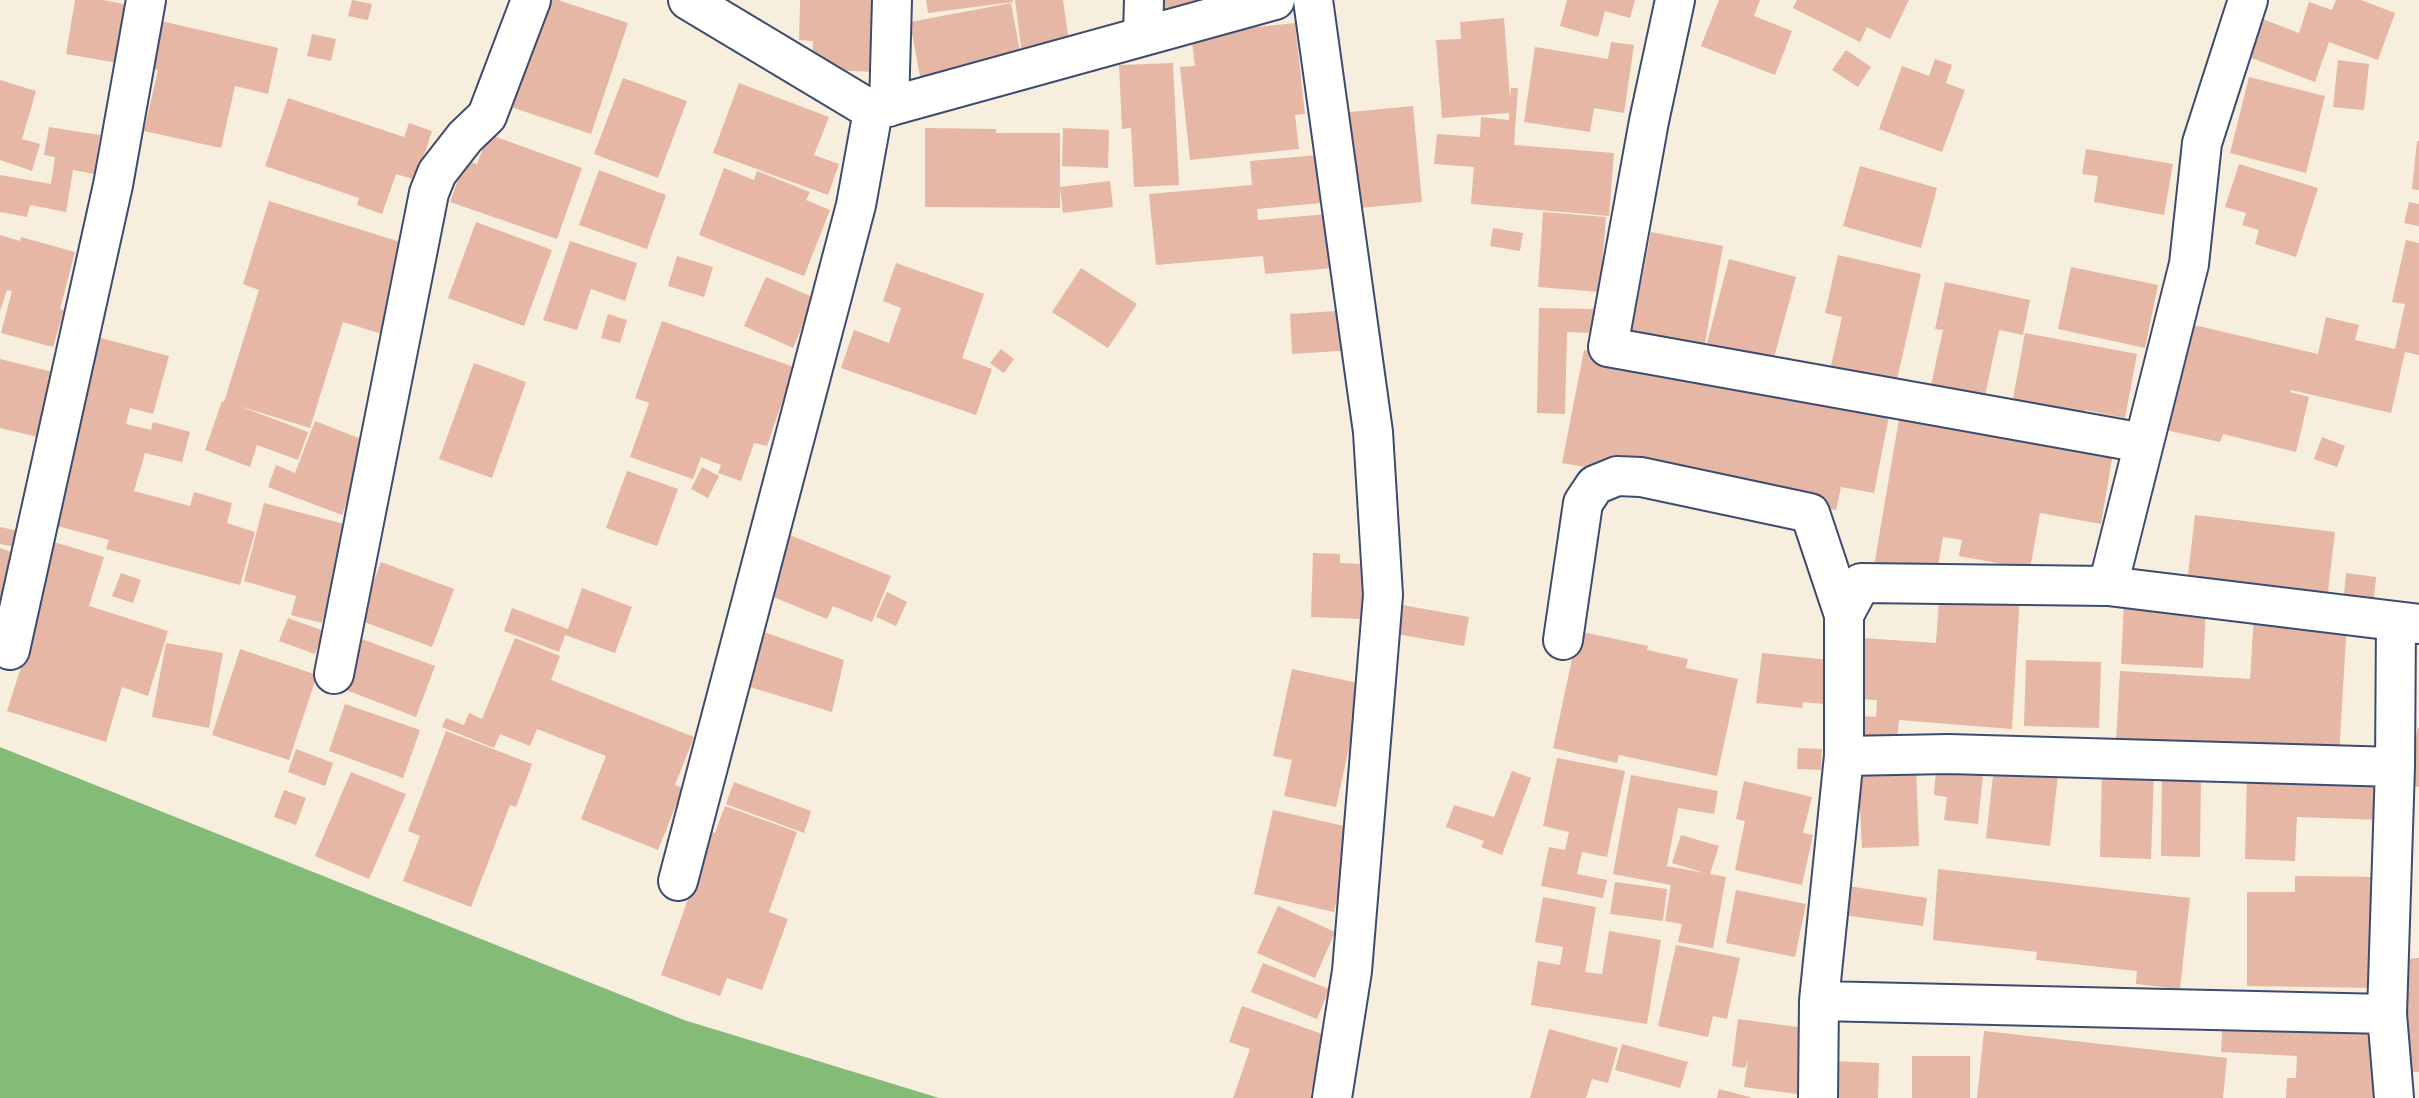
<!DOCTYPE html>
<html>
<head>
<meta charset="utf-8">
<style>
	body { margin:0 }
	canvas { display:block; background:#f8eede }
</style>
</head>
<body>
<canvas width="2419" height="1098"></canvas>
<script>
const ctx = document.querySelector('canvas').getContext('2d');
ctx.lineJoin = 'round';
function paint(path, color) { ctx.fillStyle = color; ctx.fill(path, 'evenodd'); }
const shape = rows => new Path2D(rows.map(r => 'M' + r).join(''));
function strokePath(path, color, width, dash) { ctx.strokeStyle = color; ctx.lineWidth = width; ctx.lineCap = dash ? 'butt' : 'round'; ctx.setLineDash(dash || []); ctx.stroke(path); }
paint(shape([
	[0,747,684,1020,939,1098,0,1098]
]), '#84bb77');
paint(shape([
	[75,0,103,0,128,5,118,63,66,54],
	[352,0,372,4,368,20,348,16],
	[537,0,558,0,628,23,591,134,502,104],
	[800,0,877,0,874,72,812,69,813,41,799,40],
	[926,0,1013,0,1013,2,928,13],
	[1015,0,1063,0,1071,55,1023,62],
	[1153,0,1200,0,1200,10,1153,9],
	[1567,0,1635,0,1630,18,1605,11,1598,37,1560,26],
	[1719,0,1760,0,1754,16,1792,31,1775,75,1701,46],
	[1797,0,1909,0,1890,39,1867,27,1860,42,1793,8],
	[2336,0,2361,0,2395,13,2378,60,2329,42,2315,82,2246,56,2260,18,2299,33,2309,2,2332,10],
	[1011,3,1023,68,922,87,910,22],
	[148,18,278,48,268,94,235,86,221,148,144,131,158,70,137,65],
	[1504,18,1510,98,1511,88,1518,88,1514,145,1614,153,1609,216,1471,204,1474,167,1434,164,1437,134,1480,137,1481,117,1509,120,1509,113,1442,118,1436,40,1461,39,1460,22],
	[1295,23,1305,114,1295,115,1299,149,1190,160,1180,67,1195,66,1191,34],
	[312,34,336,39,331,61,307,56],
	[1611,42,1634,45,1624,113,1594,108,1590,132,1524,122,1535,47,1608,59],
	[1846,50,1871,67,1858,87,1832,70],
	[1935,59,1952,65,1946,83,1965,90,1942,152,1879,129,1902,66,1929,76],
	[2338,60,2369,64,2364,110,2333,107],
	[1173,63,1179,185,1134,187,1131,128,1122,129,1119,65],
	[2249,77,2325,96,2306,173,2230,153],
	[623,78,687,101,658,178,594,154],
	[0,80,36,91,22,139,40,144,32,171,0,160],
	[739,83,829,117,814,155,839,164,828,195,713,153],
	[288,98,404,137,409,123,432,131,416,180,396,174,382,214,357,205,359,198,265,166],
	[1413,106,1422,202,1349,209,1340,113],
	[49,127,100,135,94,174,73,170,66,212,30,205,27,217,0,212,0,175,51,184,55,157,44,155],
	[925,128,996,129,996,133,1060,133,1060,208,925,207],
	[1063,128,1109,130,1108,168,1062,166],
	[488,134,582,168,557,239,450,202,465,160,477,164],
	[2417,141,2419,141,2419,190,2412,189],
	[2086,149,2173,164,2164,215,2094,202,2098,176,2082,174],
	[1317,155,1321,203,1257,209,1258,220,1328,214,1333,268,1265,274,1263,256,1156,265,1149,194,1252,185,1250,161],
	[2239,164,2318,188,2296,257,2255,244,2259,230,2242,225,2246,213,2225,207],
	[1860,166,1937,188,1921,248,1843,226],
	[724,168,754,180,757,171,810,192,806,200,830,210,804,276,699,235],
	[599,170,666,195,647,249,579,225],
	[1110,181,1113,207,1063,213,1060,187],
	[269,201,410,245,382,334,343,322,310,428,239,406,308,432,298,460,257,445,250,467,205,450,222,401,224,402,259,290,243,284],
	[2409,202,2419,204,2419,226,2404,223],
	[1543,212,1606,217,1600,292,1538,287],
	[476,222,552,250,524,326,448,298],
	[1493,228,1523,233,1520,251,1490,246],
	[1651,232,1723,246,1703,353,1630,340],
	[0,235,20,241,21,237,75,252,60,309,64,310,53,347,1,333,12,291,7,290,0,311],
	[2406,240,2419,243,2419,355,2405,352,2391,413,2291,390,2290,392,2309,397,2296,452,2223,434,2220,442,2161,429,2185,323,2318,354,2326,317,2359,325,2355,340,2395,349,2405,304,2392,302],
	[570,241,637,263,625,301,591,289,577,330,543,320],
	[1838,255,1921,274,1896,384,1830,370,1842,317,1825,313],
	[677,256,713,267,704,297,668,286],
	[1729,259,1796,277,1773,361,1707,343],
	[896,263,984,294,962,358,992,369,976,415,841,368,854,330,889,343,901,308,883,301],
	[2071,267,2158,285,2145,348,2058,329],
	[1081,268,1137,304,1108,348,1052,312],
	[766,277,815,298,793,348,744,326],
	[1945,282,2030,300,2023,335,1999,330,1983,405,1929,394,1943,330,1935,329],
	[1539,308,1595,309,1594,333,1567,332,1565,414,1537,413],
	[1352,310,1354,350,1292,354,1290,314],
	[608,314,627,320,620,343,601,338],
	[662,321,794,367,767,446,754,443,741,481,718,473,721,465,701,457,693,479,630,457,649,403,635,398],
	[2025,333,2137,354,2125,418,2085,410,2083,417,2012,404],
	[97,337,169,356,153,414,130,408,126,424,151,430,153,422,190,432,182,462,145,453,134,491,190,506,194,492,232,503,227,523,255,532,240,585,106,549,109,540,50,524],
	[1001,349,1014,359,1004,373,990,363],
	[1584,350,1890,411,1874,493,1841,487,1836,510,1562,463],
	[0,359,57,373,42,438,0,428],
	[474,363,526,382,492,478,439,459],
	[1899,419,2043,444,2114,447,2101,524,2040,513,2030,569,1959,556,1962,540,1943,537,1936,577,1874,566],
	[315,421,369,442,342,515,268,487,276,465,295,473],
	[2322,437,2345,446,2337,467,2314,459],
	[702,467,719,476,708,498,691,489],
	[627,471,678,489,657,546,606,528],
	[264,503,348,525,322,623,291,615,296,596,244,581],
	[2195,515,2335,532,2327,600,2187,583],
	[0,527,24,532,21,548,0,544],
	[790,535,891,576,872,622,833,606,827,619,766,594],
	[47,540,104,557,89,606,168,631,148,696,122,687,106,742,7,711,24,658],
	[0,548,24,557,0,617],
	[1313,553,1340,554,1340,563,1363,564,1361,619,1311,617],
	[381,562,454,589,432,647,359,620],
	[121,573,141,580,133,603,112,596],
	[2346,573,2376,577,2374,598,2344,595],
	[582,588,632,607,615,653,565,635,559,652,504,631,512,608,568,629],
	[1940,588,2020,594,2012,729,1899,720,1897,739,1862,736,1863,716,1876,717,1877,700,1857,699,1862,638,1936,643],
	[887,592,907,602,896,626,876,617],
	[2124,603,2206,607,2203,668,2121,664],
	[1397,604,1469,617,1464,646,1391,633],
	[2254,616,2347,622,2339,755,2116,741,2120,671,2250,679],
	[288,618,324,631,315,654,279,641],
	[761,631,844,660,832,712,740,684],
	[1578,631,1648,646,1647,650,1688,659,1686,668,1738,679,1717,776,1619,755,1617,763,1553,748],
	[359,638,435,666,416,717,341,688],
	[515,638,560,656,551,680,694,737,675,785,683,788,658,850,581,819,606,756,537,729,530,746,500,734,494,748,442,727,446,718,464,725,469,713,482,719],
	[166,643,223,653,209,728,152,717],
	[240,649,317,675,289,760,212,735],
	[1762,653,1839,661,1834,705,1803,702,1802,708,1756,703],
	[2026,660,2101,662,2099,728,2024,726],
	[1292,669,1363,684,1336,807,1284,796,1292,760,1273,756],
	[345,704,420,730,403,778,329,751],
	[2418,728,2419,728,2419,787,2407,784],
	[446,731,532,764,516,807,510,805,471,907,403,881,420,836,408,831],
	[1798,748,1822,749,1821,770,1797,769],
	[296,749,333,763,325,786,288,772],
	[1557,758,1625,771,1607,857,1582,852,1577,874,1607,880,1603,898,1541,886,1549,847,1565,850,1569,832,1543,826],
	[1916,767,1919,846,1862,848,1858,769],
	[1994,767,2058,775,2050,846,1986,838],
	[1936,769,1983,774,1978,824,1944,820,1947,797,1934,795],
	[2102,770,2154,771,2151,859,2100,857],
	[2162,770,2201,770,2200,857,2161,856],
	[1512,771,1531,778,1502,855,1481,847,1484,841,1446,827,1454,805,1494,817],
	[351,772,406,794,369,879,315,856],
	[2247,774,2385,779,2383,820,2297,817,2295,861,2245,859],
	[1631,775,1718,791,1714,814,1678,808,1667,866,1705,873,1672,863,1681,835,1719,846,1710,874,1726,877,1713,948,1678,942,1682,924,1665,921,1671,885,1613,874],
	[1744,781,1812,797,1803,833,1813,835,1802,885,1735,870,1745,821,1736,819],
	[734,782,811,811,804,833,726,804],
	[284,790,306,798,296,825,274,817],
	[725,806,797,832,769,912,788,919,762,990,727,978,720,996,661,975,712,832,715,833],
	[1273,810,1353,828,1334,912,1254,894],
	[1938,869,2190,898,2180,989,2136,984,2137,971,2036,960,2037,952,1933,940],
	[2295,876,2381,877,2381,988,2247,986,2247,892,2295,892],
	[1615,882,1667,889,1663,921,1610,914],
	[1847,886,1927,898,1923,926,1843,915],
	[1736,890,1806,904,1795,957,1726,943],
	[1543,897,1596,907,1585,972,1602,974,1609,931,1661,940,1647,1024,1531,1005,1538,961,1560,965,1563,947,1535,942],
	[1278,906,1335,932,1315,978,1257,953],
	[1676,945,1740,958,1727,1019,1713,1016,1708,1037,1658,1026],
	[2419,958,2419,1072,2406,1072,2401,959],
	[1263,963,1329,989,1317,1019,1251,992],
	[1242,1006,1331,1037,1310,1095,1317,1098,1233,1098,1250,1049,1229,1042],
	[2223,1014,2377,1022,2373,1098,2286,1098,2287,1078,2296,1078,2297,1056,2221,1052],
	[1738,1019,1805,1028,1797,1094,1744,1087,1748,1059,1745,1068,1732,1066],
	[1549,1029,1618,1048,1608,1083,1592,1079,1586,1098,1530,1098],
	[1984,1031,2227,1058,2223,1098,1977,1098],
	[1622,1044,1688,1062,1680,1088,1615,1070],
	[1912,1056,1970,1056,1970,1098,1912,1098],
	[1833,1061,1879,1063,1878,1098,1832,1098],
	[1719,1089,1750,1097,1750,1098,1717,1098]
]), '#e6b7a4');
const minor = shape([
	[688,0,873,111],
	[1313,0,1373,432,1383,595,1352,971,1332,1098],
	[1675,0,1649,121,1608,347,2143,443],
	[2248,0,2202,143,2189,264,2108,586,2419,624],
	[1143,36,1144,0],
	[889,107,892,0],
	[1844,615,1861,583,2108,586],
	[1563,640,1583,503,1595,485,1617,476,1641,477,1810,513,1844,615,1844,756],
	[10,650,113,185,146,0],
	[334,674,429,193,437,173,465,137,487,116,531,0],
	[678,881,856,205,873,111,1275,0],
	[2387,1014,1819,1001,1844,756,1949,754,2395,767,2396,621],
	[1818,1098,1819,1001],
	[2394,1098,2387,1014,2395,767]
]);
strokePath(minor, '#3c4c71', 42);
strokePath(minor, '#fff', 38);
</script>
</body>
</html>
